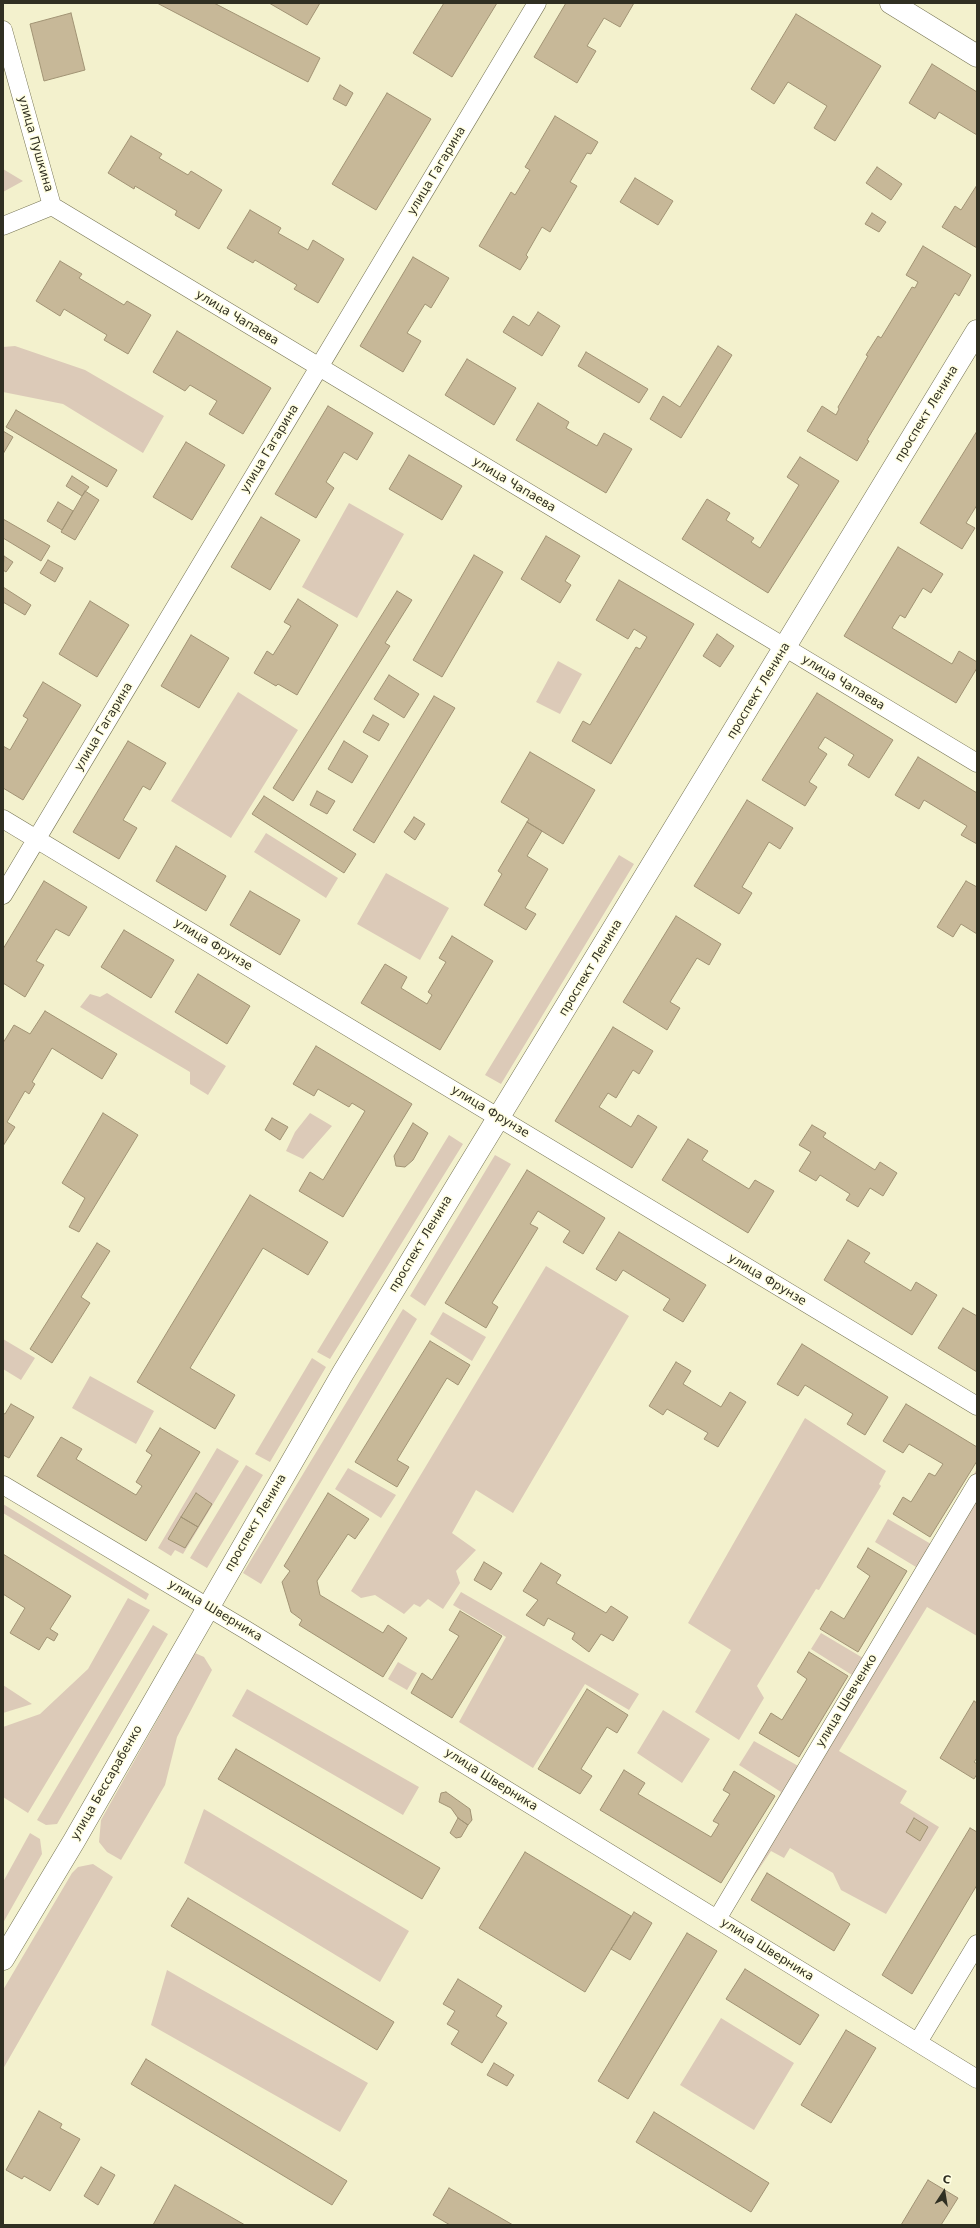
<!DOCTYPE html>
<html>
<head>
<meta charset="utf-8">
<style>
	body { margin:0 }
	#map { position:relative; width:980px; height:2228px; overflow:hidden; background:#f3f1cd; font-family:"DejaVu Sans",sans-serif }
	canvas { display:block }
	.frame { position:absolute; inset:0; border:4px solid #302f22; pointer-events:none }
	.north { position:absolute; left:924px; top:2172px; width:40px; height:40px; -webkit-text-stroke:3px #fffee1; paint-order:stroke; rotate:12deg; font-size:11px; font-weight:700; line-height:16px; text-align:center; color:#302f22 }
	.north::after { content:''; display:block; margin:auto; width:14px; height:18px; background:#302f22; clip-path:polygon(50% 0,100% 100%,50% 72%,0 100%) }
</style>
</head>
<body>
<div id="map">
<canvas width="980" height="2228"></canvas>
<div class="frame"></div>
<div class="north">С</div>
</div>
<script>
const ctx = document.querySelector('canvas').getContext('2d');
ctx.lineJoin = 'round';
function paint(path, color) { ctx.fillStyle = color; ctx.fill(path, 'evenodd'); }
const shape = rows => new Path2D(rows.map(r => 'M' + r).join(''));
function strokePath(path, color, width, dash) { ctx.strokeStyle = color; ctx.lineWidth = width; ctx.lineCap = dash ? 'butt' : 'round'; ctx.setLineDash(dash || []); ctx.stroke(path); }
function drawText(font, color, halo, rows, align = 'center') {
  ctx.font = font + ' "DejaVu Sans",sans-serif'; ctx.lineWidth = 3; ctx.setLineDash([]); ctx.textBaseline = 'middle'; ctx.strokeStyle = halo; ctx.fillStyle = color; for (const [text, x, y, turn = 0] of rows) {
    ctx.save(); ctx.translate(x, y); ctx.rotate((+turn || 0) * Math.PI / 180); ctx.textAlign = isNaN(turn) ? turn : align; if (halo) ctx.strokeText(text, 0, 0); ctx.fillText(text, 0, 0); ctx.restore();
  }
}
paint(shape([
	[3,169,23,181,3,192],
	[15,346,85,370,164,416,143,453,63,404,3,392,3,347],
	[349,503,404,534,357,618,302,587],
	[558,661,582,674,560,714,536,702],
	[238,692,298,730,231,838,171,801],
	[266,833,338,878,326,898,254,852],
	[619,855,634,864,501,1084,485,1075],
	[386,873,449,908,420,960,357,924],
	[107,993,226,1066,208,1095,190,1084,190,1072,80,1007,90,994,100,997],
	[310,1113,332,1126,303,1159,286,1151,295,1132],
	[449,1135,463,1144,330,1359,317,1352],
	[495,1155,511,1164,425,1306,410,1296],
	[546,1266,629,1316,513,1513,476,1490,452,1533,476,1550,456,1571,460,1583,443,1609,428,1599,420,1607,414,1604,404,1614,375,1595,361,1598,351,1591],
	[403,1309,417,1319,261,1584,243,1573],
	[443,1312,486,1337,472,1361,430,1334],
	[3,1339,35,1358,21,1380,3,1369],
	[312,1358,326,1367,270,1462,255,1454],
	[90,1376,154,1411,136,1444,72,1408],
	[805,1418,886,1471,879,1484,881,1486,819,1590,816,1589,757,1686,764,1698,739,1740,695,1712,731,1650,688,1623],
	[217,1448,239,1461,183,1554,175,1550,171,1556,158,1548],
	[246,1465,263,1475,207,1568,190,1558],
	[348,1468,396,1495,381,1518,335,1489],
	[977,1469,977,1636,927,1607,839,1751,907,1791,900,1803,939,1827,886,1914,841,1890,833,1873,790,1848,784,1858,771,1851,742,1894,768,1817,781,1792,739,1765,754,1741,800,1767,852,1675,811,1649,821,1633,863,1658,916,1567,875,1542,888,1519,931,1544],
	[3,1504,149,1594,146,1600,3,1513],
	[461,1592,639,1694,629,1710,585,1684,533,1768,459,1722,506,1637,453,1605],
	[128,1598,150,1610,28,1813,3,1797,3,1727,40,1714,88,1669],
	[153,1625,168,1634,57,1824,46,1825,37,1820],
	[195,1653,204,1657,212,1670,177,1737,165,1785,121,1860,107,1852,99,1842,101,1820],
	[398,1662,417,1673,407,1690,388,1679],
	[3,1685,32,1704,3,1713],
	[247,1689,419,1787,403,1815,232,1716],
	[663,1710,710,1739,682,1783,637,1753],
	[204,1809,409,1931,380,1982,184,1863],
	[30,1833,40,1839,42,1854,3,1923,3,1882],
	[93,1864,113,1877,3,2069,3,1990,72,1873,78,1867],
	[167,1970,368,2083,340,2132,151,2025],
	[721,2018,794,2063,754,2130,680,2085]
]), '#dccab8');
const building = shape([
	[157,3,214,3,320,58,308,82,157,3],
	[269,3,320,3,307,25,269,3],
	[444,3,497,3,452,77,413,53,444,3],
	[566,3,634,3,620,27,604,18,587,46,596,51,577,83,534,57,566,3],
	[71,13,85,70,44,81,30,24,71,13],
	[796,14,881,66,835,141,814,128,827,106,788,82,774,104,751,89,796,14],
	[932,64,977,92,977,135,939,112,935,119,909,103,932,64],
	[340,85,353,93,346,106,333,99,340,85],
	[387,93,431,119,376,210,332,184,387,93],
	[555,116,598,142,591,154,587,153,570,182,577,186,550,232,542,227,526,255,528,257,520,270,479,246,511,192,515,195,530,170,525,167,555,116],
	[131,136,162,154,159,158,188,175,191,171,222,190,199,229,175,215,177,211,135,186,134,189,108,173,131,136],
	[877,167,902,184,891,200,866,183,877,167],
	[635,178,673,201,658,225,620,202,635,178],
	[977,185,977,248,942,227,955,206,961,210,977,185],
	[250,210,281,228,278,233,308,250,313,240,344,259,318,303,294,289,297,285,255,260,253,263,227,248,250,210],
	[872,213,886,222,879,232,865,224,872,213],
	[923,246,971,275,959,296,955,293,867,440,869,441,857,461,807,431,822,406,836,415,839,409,838,407,868,356,866,355,878,336,881,338,912,287,915,288,918,282,906,275,923,246],
	[413,257,449,278,431,308,425,304,407,333,421,341,403,372,360,346,413,257],
	[60,261,82,274,79,278,124,305,127,301,151,315,128,354,104,340,107,335,64,309,60,316,36,301,60,261],
	[538,312,560,326,542,356,503,332,513,316,529,326,538,312],
	[177,331,271,388,243,434,209,414,217,401,190,385,185,391,153,372,177,331],
	[718,346,732,355,681,438,650,419,663,396,680,407,718,346],
	[586,352,648,389,639,403,578,366,586,352],
	[467,359,516,388,494,425,445,395,467,359],
	[538,403,569,422,566,428,597,446,604,433,632,449,606,493,516,440,538,403],
	[328,406,373,433,357,460,344,452,326,482,334,488,316,518,275,494,328,406],
	[16,410,117,470,107,487,6,427,16,410],
	[3,431,13,437,3,454,3,431],
	[977,431,977,505,966,523,975,528,962,549,920,523,977,431],
	[186,442,225,465,192,520,153,497,186,442],
	[409,455,462,486,442,520,389,489,409,455],
	[800,457,839,481,768,593,682,539,707,499,730,513,726,520,754,538,751,542,760,548,799,485,787,477,800,457],
	[72,476,89,487,82,496,66,486,72,476],
	[85,491,99,500,75,540,61,532,85,491],
	[58,502,73,511,62,530,47,521,58,502],
	[261,517,300,540,270,590,231,567,261,517],
	[3,519,50,546,41,561,3,538,3,519],
	[546,536,580,556,565,581,571,585,560,603,521,579,546,536],
	[898,547,943,574,931,593,923,588,905,618,900,615,892,628,952,664,959,651,977,662,977,668,956,703,844,636,898,547],
	[474,555,503,572,442,677,413,660,474,555],
	[4,556,13,562,6,572,3,570,4,556],
	[48,560,63,568,55,582,40,573,48,560],
	[619,580,694,624,611,764,572,741,583,721,590,725,636,647,640,649,647,637,634,629,628,639,596,620,619,580],
	[3,587,31,605,25,615,3,602,3,587],
	[397,591,412,600,385,643,390,646,293,801,273,788,397,591],
	[298,599,338,625,297,695,278,684,276,686,254,673,267,651,273,655,291,626,284,622,298,599],
	[90,601,129,625,97,677,59,654,90,601],
	[717,634,734,646,720,667,703,656,717,634],
	[191,635,229,658,199,708,161,686,191,635],
	[389,675,419,694,404,718,374,699,389,675],
	[43,682,81,705,23,800,3,788,3,746,10,750,28,719,23,716,43,682],
	[817,693,893,740,869,778,848,765,854,755,825,737,818,748,827,754,809,782,817,787,805,806,762,780,817,693],
	[434,696,455,708,374,843,353,830,434,696],
	[373,715,389,724,379,741,363,732,373,715],
	[128,741,166,763,150,790,143,786,123,820,137,828,119,859,73,832,128,741],
	[344,741,368,756,352,783,328,769,344,741],
	[530,752,595,790,563,844,527,822,529,819,501,802,530,752],
	[918,757,977,793,977,844,961,835,967,826,924,800,919,809,895,795,918,757],
	[317,791,335,801,327,814,310,805,317,791],
	[264,796,356,854,344,873,252,814,264,796],
	[747,800,793,828,780,849,769,842,742,887,752,893,739,914,694,886,747,800],
	[414,817,425,824,415,840,404,832,414,817],
	[527,822,542,831,527,856,548,869,525,908,536,914,526,930,484,905,502,874,498,871,527,822],
	[176,846,226,876,206,911,156,881,176,846],
	[44,881,87,907,69,936,56,929,36,961,44,965,25,997,3,983,3,949,44,881],
	[966,881,977,887,977,934,961,924,953,937,937,927,966,881],
	[250,891,300,920,280,955,230,925,250,891],
	[676,916,721,944,709,965,697,958,670,1002,680,1008,667,1030,623,1002,676,916],
	[124,930,174,960,151,998,101,967,124,930],
	[452,936,493,961,440,1050,361,1003,385,964,407,977,401,988,427,1004,432,995,428,992,446,962,439,958,452,936],
	[198,974,250,1006,227,1044,175,1012,198,974],
	[45,1011,117,1054,102,1079,52,1048,32,1082,35,1084,29,1094,25,1091,7,1122,15,1127,3,1146,3,1043,14,1025,30,1034,45,1011],
	[613,1027,653,1051,639,1074,633,1070,616,1098,608,1093,599,1107,631,1127,638,1115,657,1127,632,1168,555,1121,613,1027],
	[316,1046,412,1104,343,1217,299,1191,310,1172,323,1180,365,1111,352,1103,349,1107,318,1089,314,1096,293,1084,316,1046],
	[103,1113,138,1135,79,1232,69,1227,85,1198,62,1183,103,1113],
	[272,1118,288,1127,280,1140,265,1130,272,1118],
	[413,1123,428,1133,413,1160,405,1167,396,1166,394,1156,413,1123],
	[812,1125,826,1133,823,1137,875,1170,880,1162,897,1173,883,1196,870,1188,858,1207,846,1200,850,1194,820,1175,816,1181,799,1171,811,1152,799,1145,812,1125],
	[688,1139,708,1151,702,1160,749,1189,755,1180,774,1191,748,1233,662,1180,688,1139],
	[527,1170,605,1218,583,1254,563,1242,570,1231,538,1211,530,1224,538,1228,492,1303,498,1307,486,1328,445,1303,527,1170],
	[250,1195,328,1242,308,1275,263,1248,190,1368,235,1395,215,1429,137,1382,250,1195],
	[619,1232,706,1285,683,1322,663,1310,670,1299,623,1270,616,1281,596,1269,619,1232],
	[848,1240,870,1253,864,1262,911,1291,916,1282,937,1295,912,1335,824,1280,848,1240],
	[97,1243,110,1251,81,1297,90,1303,52,1363,30,1349,97,1243],
	[963,1308,977,1316,977,1372,938,1348,963,1308],
	[430,1341,470,1365,458,1385,447,1378,397,1460,409,1467,397,1487,355,1462,430,1341],
	[802,1344,888,1397,865,1435,847,1424,853,1414,805,1385,798,1396,777,1384,802,1344],
	[676,1362,691,1371,683,1384,721,1407,730,1392,746,1402,718,1447,704,1439,708,1433,667,1409,663,1415,649,1406,676,1362],
	[11,1404,34,1417,9,1458,3,1455,3,1413,5,1414,11,1404],
	[906,1404,977,1447,977,1461,930,1537,893,1514,903,1497,911,1502,929,1473,935,1476,943,1464,909,1444,903,1453,883,1441,906,1404],
	[160,1428,200,1452,146,1541,37,1476,61,1437,82,1449,76,1459,136,1495,142,1486,136,1482,152,1455,146,1451,160,1428],
	[196,1493,212,1504,198,1527,181,1517,196,1493],
	[328,1493,369,1519,355,1539,348,1534,317,1581,320,1595,383,1633,388,1625,407,1638,383,1677,299,1625,302,1620,291,1612,282,1582,290,1571,284,1566,328,1493],
	[181,1517,198,1527,185,1548,168,1539,181,1517],
	[868,1548,907,1571,858,1652,820,1629,831,1611,844,1619,870,1576,857,1567,868,1548],
	[3,1554,71,1596,50,1629,58,1634,54,1641,47,1637,39,1650,10,1633,25,1608,3,1594,3,1554],
	[484,1562,502,1573,491,1590,474,1580,484,1562],
	[541,1563,561,1575,556,1583,606,1613,611,1606,628,1617,613,1641,601,1634,589,1652,572,1639,575,1633,548,1618,544,1626,526,1615,538,1600,523,1591,541,1563],
	[460,1611,502,1636,452,1718,411,1693,422,1673,432,1680,459,1636,449,1630,460,1611],
	[809,1652,848,1676,799,1757,759,1733,771,1713,782,1720,807,1679,797,1672,809,1652],
	[587,1689,628,1715,617,1733,607,1727,581,1769,592,1776,580,1794,538,1769,587,1689],
	[974,1701,977,1703,977,1758,974,1762,977,1764,977,1774,974,1779,940,1758,974,1701],
	[236,1749,440,1868,422,1899,218,1779,236,1749],
	[624,1770,645,1783,638,1794,711,1837,719,1824,713,1821,730,1794,723,1790,734,1771,775,1796,721,1883,600,1810,624,1770],
	[446,1792,470,1809,472,1820,468,1825,458,1818,451,1808,439,1802,441,1793,446,1792],
	[458,1818,468,1825,461,1837,456,1838,450,1833,458,1818],
	[914,1818,928,1827,920,1841,906,1832,914,1818],
	[970,1828,977,1832,977,1885,912,1994,882,1975,970,1828],
	[525,1852,631,1916,585,1992,479,1928,525,1852],
	[767,1873,850,1924,834,1951,751,1900,767,1873],
	[188,1898,394,2022,377,2050,171,1926,188,1898],
	[634,1912,652,1923,630,1960,611,1949,634,1912],
	[687,1933,717,1951,628,2099,598,2081,687,1933],
	[745,1969,819,2015,800,2045,726,1999,745,1969],
	[458,1979,502,2006,496,2016,507,2023,482,2063,451,2044,459,2031,447,2024,455,2011,443,2004,458,1979],
	[846,2030,876,2048,831,2123,801,2105,846,2030],
	[146,2059,347,2181,332,2205,131,2084,146,2059],
	[494,2063,514,2075,507,2086,487,2075,494,2063],
	[39,2111,62,2124,60,2128,80,2139,50,2191,24,2176,22,2179,6,2170,39,2111],
	[654,2112,769,2183,751,2212,636,2142,654,2112],
	[101,2167,115,2175,98,2205,84,2196,101,2167],
	[928,2180,958,2198,941,2225,901,2225,928,2180],
	[175,2185,245,2225,153,2225,175,2185],
	[449,2188,513,2225,450,2225,433,2215,449,2188]
]);
paint(building, '#c7b898');
strokePath(building, '#a19374', 1);
const street = shape([
	[3,30,52,206],
	[52,206,977,763],
	[3,226,52,206],
	[3,819,977,1406],
	[3,895,537,3],
	[3,1485,246,1630,977,2079],
	[717,1919,977,1483],
	[918,2042,977,1944]
]);
const secondary = shape([
	[891,3,977,56],
	[3,1959,74,1841,343,1373,977,331]
]);
strokePath(street, '#757353', 19);
strokePath(secondary, '#757353', 23);
strokePath(street, '#fff', 18);
strokePath(secondary, '#fff', 22);
drawText('12px', '#302f22', '#fffee1', [
	["улица Пушкина",35,144,74],
	["улица Гагарина",437,171,-59],
	["улица Чапаева",237,318,31],
	["проспект Ленина",927,414,-59],
	["улица Гагарина",270,449,-59],
	["улица Чапаева",514,485,31],
	["улица Чапаева",843,683,31],
	["проспект Ленина",759,691,-59],
	["улица Гагарина",104,727,-59],
	["улица Фрунзе",213,945,31],
	["проспект Ленина",591,968,-59],
	["улица Фрунзе",490,1112,31],
	["проспект Ленина",421,1244,-59],
	["улица Фрунзе",767,1280,31],
	["проспект Ленина",256,1523,-60],
	["улица Шверника",215,1611,31],
	["улица Шевченко",847,1701,-59],
	["улица Шверника",491,1780,32],
	["улица Бессарабенко",107,1783,-60],
	["улица Шверника",767,1950,32]
]);
</script>
</body>
</html>
